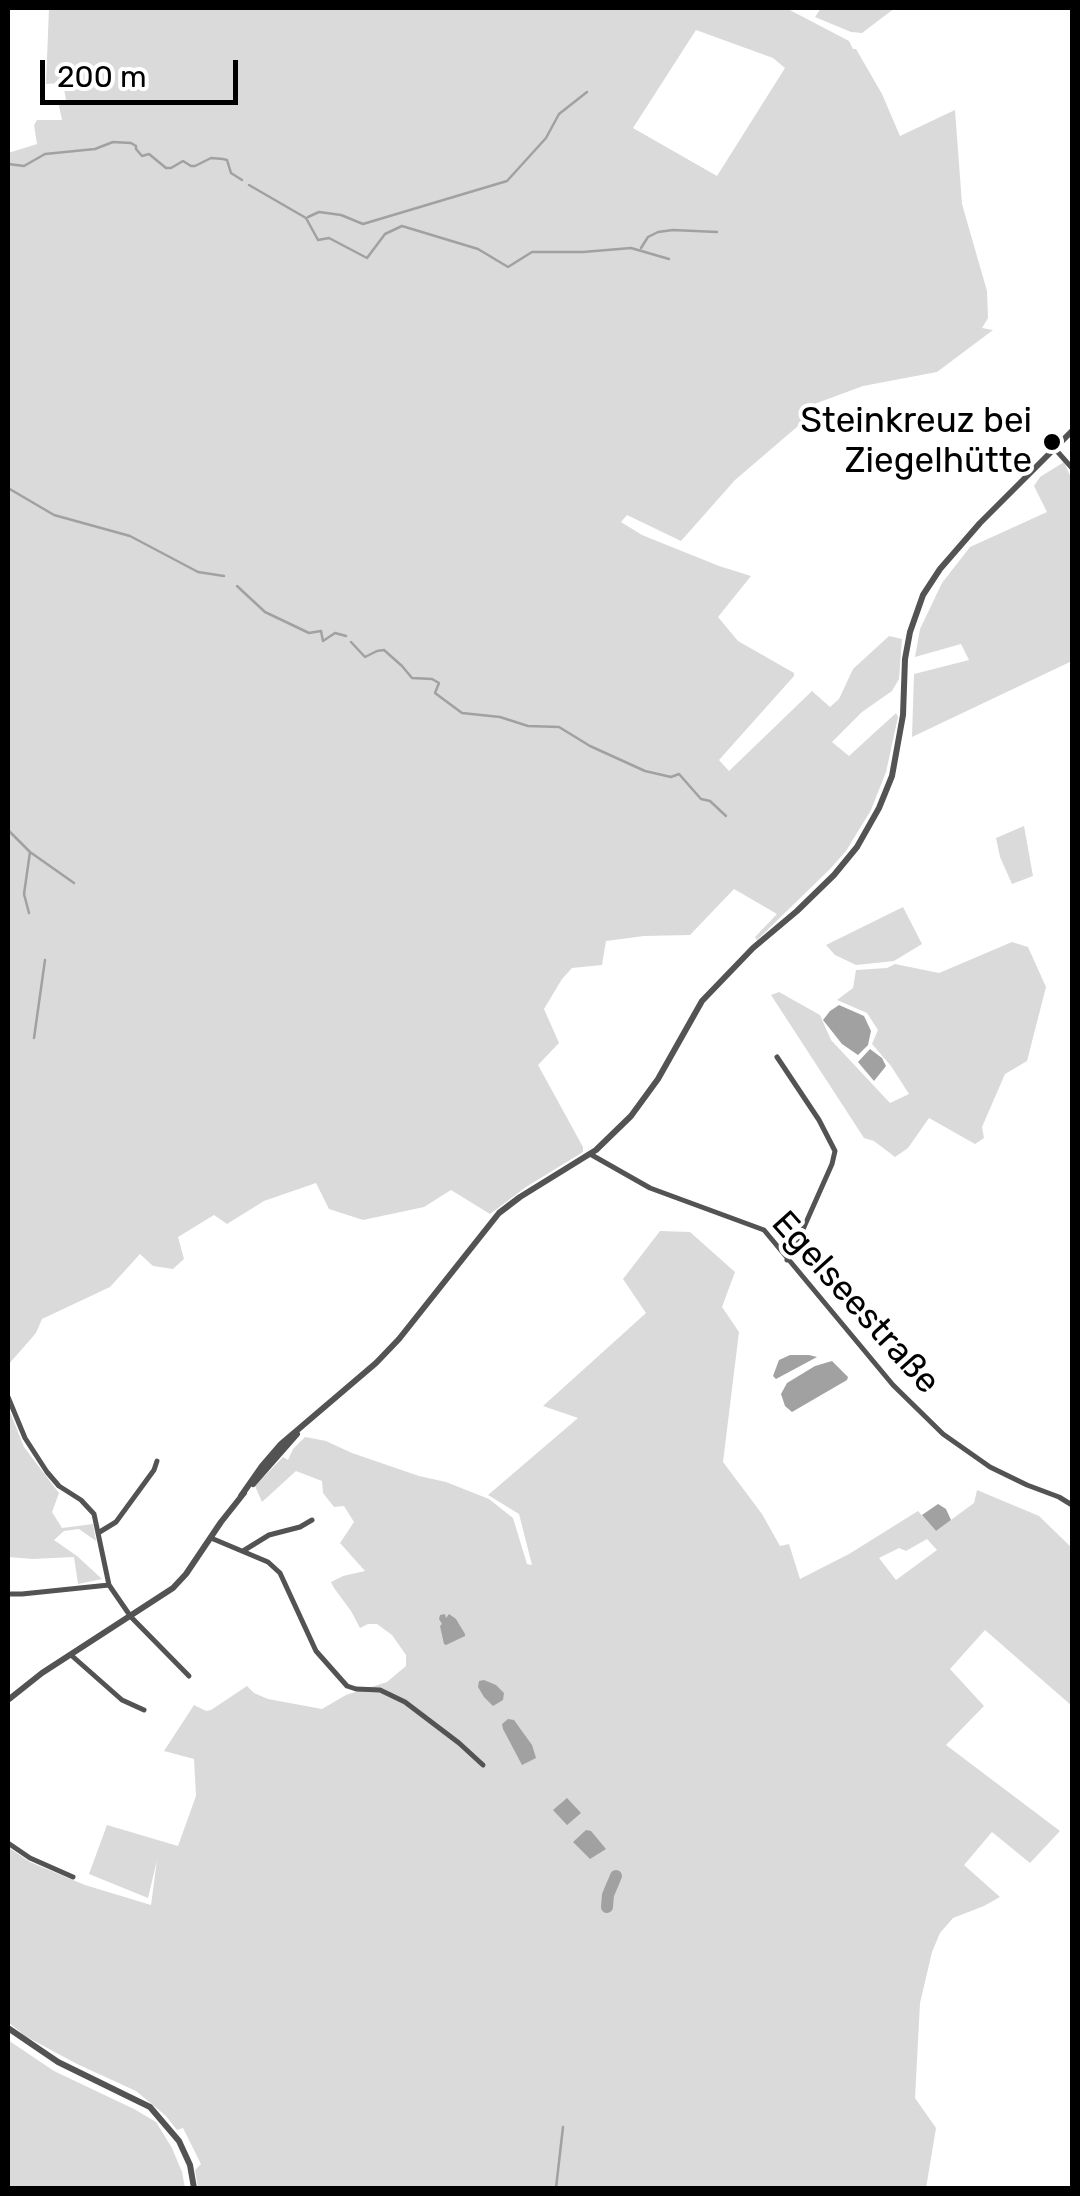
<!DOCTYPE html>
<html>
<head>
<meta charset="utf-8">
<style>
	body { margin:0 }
	#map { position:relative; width:1080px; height:2196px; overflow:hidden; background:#fff; font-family:Rubik,sans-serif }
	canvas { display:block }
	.frame { position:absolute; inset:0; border:10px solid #000; pointer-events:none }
	.scale { position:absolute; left:40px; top:60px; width:198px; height:45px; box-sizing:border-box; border:5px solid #000; border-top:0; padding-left:12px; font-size:30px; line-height:35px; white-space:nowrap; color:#000; -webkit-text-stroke:8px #fff; paint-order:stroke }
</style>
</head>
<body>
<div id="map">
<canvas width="1080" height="2196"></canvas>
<div class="frame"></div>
<div class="scale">200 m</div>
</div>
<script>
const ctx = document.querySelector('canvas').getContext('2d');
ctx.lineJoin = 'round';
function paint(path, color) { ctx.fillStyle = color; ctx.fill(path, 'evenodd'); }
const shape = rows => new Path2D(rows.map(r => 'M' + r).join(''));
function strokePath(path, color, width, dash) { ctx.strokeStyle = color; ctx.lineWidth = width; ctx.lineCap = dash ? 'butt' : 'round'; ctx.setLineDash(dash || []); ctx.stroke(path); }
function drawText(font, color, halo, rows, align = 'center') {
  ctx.font = font + ' Rubik,sans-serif'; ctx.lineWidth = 8; ctx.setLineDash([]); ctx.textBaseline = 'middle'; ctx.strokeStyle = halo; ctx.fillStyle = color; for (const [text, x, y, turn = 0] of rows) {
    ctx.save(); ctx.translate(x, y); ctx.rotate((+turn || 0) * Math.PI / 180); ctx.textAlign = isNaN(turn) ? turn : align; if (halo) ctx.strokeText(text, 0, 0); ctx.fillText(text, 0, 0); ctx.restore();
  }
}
paint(shape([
	[49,8,786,8,849,41,853,49,856,49,882,94,900,136,955,110,962,204,987,291,988,318,982,328,993,330,937,372,863,386,809,406,818,409,735,480,681,541,627,515,621,522,642,535,719,566,751,576,718,617,738,641,794,673,794,676,719,760,729,771,812,691,830,707,839,699,853,669,889,636,902,639,899,679,892,691,862,712,832,742,849,756,896,713,898,717,886,772,871,810,846,851,830,869,757,940,755,937,777,914,734,889,690,935,644,936,606,941,602,965,572,968,562,979,544,1009,559,1043,538,1065,583,1147,583,1152,526,1187,490,1214,451,1190,424,1207,363,1220,329,1209,316,1183,264,1201,227,1224,214,1215,178,1237,184,1259,173,1269,153,1266,140,1254,110,1287,42,1319,36,1333,8,1365,8,153,37,144,34,125,37,120,62,120,58,101,66,100,63,83,46,84],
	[696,30,773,58,785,68,717,176,633,128],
	[821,8,895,8,862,33,851,32,815,17],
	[1064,462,1072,480,1072,661,912,737,914,674,969,660,961,644,915,657,920,629,942,583,970,547,1047,512,1034,486,1040,477],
	[1024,826,1033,876,1012,884,1000,857,996,838],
	[903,907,922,944,894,961,856,965,835,955,826,945],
	[1012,942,1028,947,1046,987,1027,1061,1005,1074,982,1127,984,1138,975,1144,929,1118,908,1148,895,1157,874,1141,864,1138,771,995,779,992,820,1015,831,1040,890,1103,909,1094,891,1066,872,1044,878,1030,867,1013,837,1000,853,988,856,970,887,968,895,964,939,973],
	[660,1231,690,1232,735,1272,722,1307,739,1332,723,1462,762,1514,780,1546,789,1544,800,1579,849,1554,918,1511,936,1531,974,1503,977,1490,1039,1516,1072,1548,1072,1706,985,1630,950,1669,984,1706,946,1745,1060,1831,1030,1863,992,1832,964,1865,1000,1897,984,1906,953,1918,940,1933,932,1952,920,2003,915,2098,936,2128,926,2188,198,2188,195,2170,201,2164,183,2128,177,2130,166,2116,136,2091,77,2064,25,2036,8,2022,8,1847,30,1862,85,1885,151,1905,157,1860,148,1898,89,1874,107,1825,178,1846,196,1796,194,1759,164,1751,194,1705,206,1711,211,1710,247,1686,254,1693,268,1699,322,1709,346,1695,387,1682,406,1666,406,1655,392,1635,377,1624,368,1624,360,1628,351,1611,334,1588,331,1582,343,1576,365,1571,340,1543,354,1522,344,1506,334,1507,323,1493,322,1481,296,1471,262,1502,255,1486,283,1457,288,1460,293,1449,305,1437,326,1441,352,1453,419,1476,446,1482,489,1499,513,1518,527,1564,532,1565,519,1514,488,1495,578,1418,543,1406,646,1313,623,1279],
	[927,1539,937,1550,896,1580,879,1558,899,1548,906,1551],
	[8,1407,24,1447,59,1493,52,1512,62,1528,93,1524,96,1541,79,1529,64,1531,54,1540,77,1556,102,1579,78,1584,74,1557,33,1559,8,1557],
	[8,2040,54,2071,134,2109,156,2122,172,2148,182,2172,185,2188,8,2188]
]), '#dadada');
paint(shape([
	[839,1005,864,1016,871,1031,868,1045,858,1055,842,1044,823,1020,830,1011],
	[870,1049,882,1058,886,1066,874,1081,858,1062],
	[790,1355,809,1355,817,1357,776,1379,773,1376,779,1360],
	[832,1361,848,1377,847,1380,792,1412,785,1406,781,1394,787,1383,815,1366],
	[938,1504,946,1509,951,1520,936,1531,922,1515],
	[445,1614,446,1618,449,1614,456,1619,465,1634,465,1636,446,1645,444,1644,440,1626,442,1624,439,1619,440,1615],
	[484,1680,496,1685,504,1693,503,1700,493,1706,484,1697,478,1687,479,1681],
	[508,1719,514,1720,532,1745,536,1758,522,1765,503,1729,502,1724],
	[567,1798,581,1813,567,1825,553,1810],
	[586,1830,591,1831,606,1849,590,1859,573,1842]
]), '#a1a1a1');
strokePath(shape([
	[8,164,24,166,45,154,95,149,113,142,131,143,136,146,136,149,142,156,149,154,166,168,171,168,183,161,191,166,195,166,211,158,223,159,227,160,231,173,242,180],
	[249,185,306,218,318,240,329,238,367,258,385,234,402,226,478,249,508,267,532,252,583,252,631,248,669,259],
	[308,217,319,212,341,215,363,224,507,181,546,138,559,114,587,92],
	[641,248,648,237,658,232,673,230,717,232],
	[8,488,54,515,130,536,198,572,224,576],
	[237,586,265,612,309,633,321,631,323,641,335,633,346,636],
	[351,642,365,657,377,651,384,650,402,666,412,678,432,679,439,683,435,693,462,713,500,717,528,726,559,727,590,746,645,771,671,777,679,774,701,799,710,801,726,816],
	[8,830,30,852,74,883],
	[29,913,24,894,30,852],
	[34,1038,45,960],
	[556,2188,563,2127]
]), '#a1a1a1', 2.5);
strokePath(shape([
	[607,1907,608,1895,616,1876]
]), '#a1a1a1', 12);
strokePath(shape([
	[1056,450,1072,468],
	[777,1057,819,1120,835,1151,832,1164,800,1236,787,1260],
	[590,1154,650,1188,764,1230,893,1385,943,1434,990,1467,1027,1485,1059,1497,1072,1505],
	[8,1397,25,1438,47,1472,59,1486,81,1500,94,1514,109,1585,131,1617,189,1676],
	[98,1533,116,1522,154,1470,157,1461],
	[211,1538,268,1562,280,1573,316,1651,347,1686,356,1689,380,1690,405,1702,459,1743,483,1765],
	[243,1551,269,1535,300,1527,312,1520],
	[8,1594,22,1594,109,1585],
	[71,1655,122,1700,144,1710],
	[8,1843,30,1858,73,1877]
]), '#535353', 5);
strokePath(shape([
	[253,1484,297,1434],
	[241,1496,262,1466,281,1444,376,1363,399,1339,499,1213,520,1197,596,1150,631,1116,658,1079,702,1001,753,948,797,911,834,875,857,847,879,808,892,776,903,715,905,659,910,632,923,595,940,569,980,523,1072,431],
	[8,1700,42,1673,173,1588,186,1574,221,1522,244,1493],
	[8,2028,58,2062,150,2107,179,2141,190,2165,194,2188]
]), '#535353', 6);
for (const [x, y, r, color] of [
	[1052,442,10,"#000"]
]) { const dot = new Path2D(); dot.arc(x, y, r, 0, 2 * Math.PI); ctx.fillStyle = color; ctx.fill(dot); strokePath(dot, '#fff', 4); }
drawText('35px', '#000', '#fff', [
	["Steinkreuz bei",1032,422],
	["Ziegelhütte",1032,462]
], 'right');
drawText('35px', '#000', '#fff', [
	["Egelseestraße",855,1303,48]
]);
</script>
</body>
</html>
